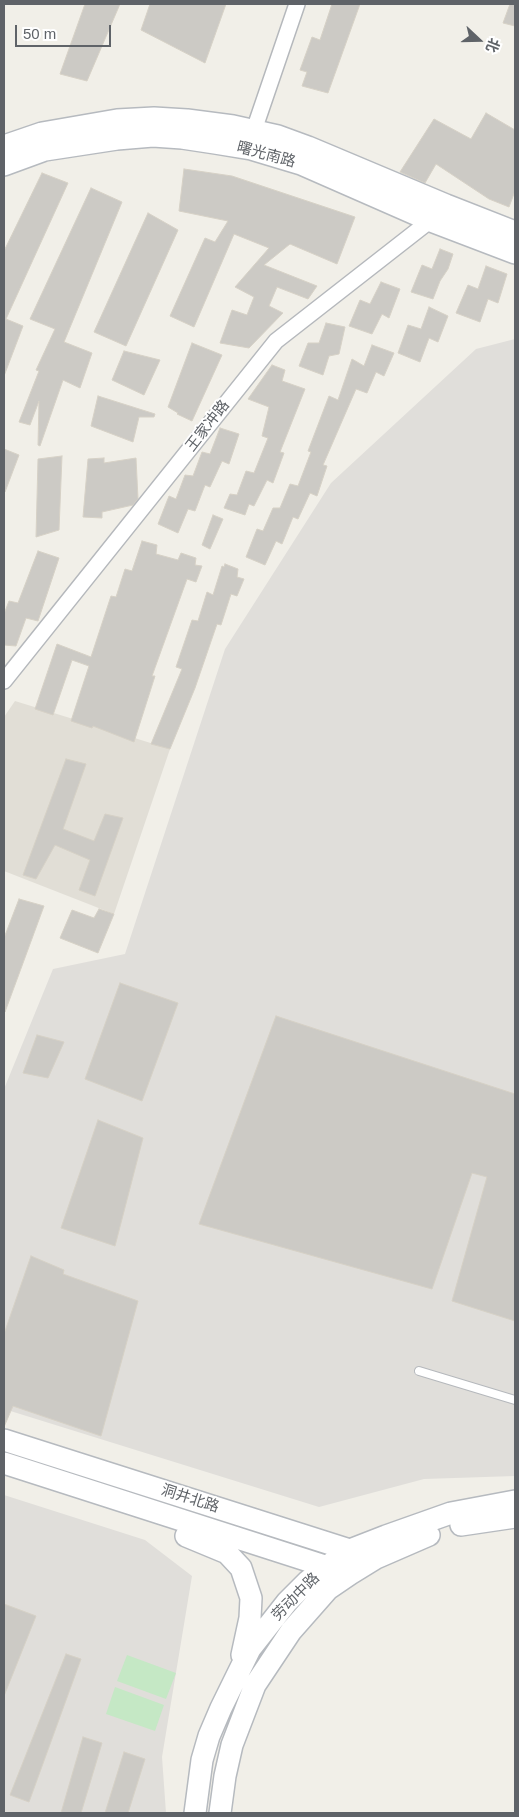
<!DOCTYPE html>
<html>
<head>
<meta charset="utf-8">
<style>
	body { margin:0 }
	#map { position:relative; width:519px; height:1817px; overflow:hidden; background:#f1efe8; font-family:Helvetica,"Noto Sans SC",sans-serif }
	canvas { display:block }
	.frame { position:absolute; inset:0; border:5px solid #5f6368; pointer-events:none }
	.north { position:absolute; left:454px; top:15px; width:50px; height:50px; -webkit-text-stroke:4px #fff; paint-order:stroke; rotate:111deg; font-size:14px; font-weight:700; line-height:20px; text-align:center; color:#5f6368 }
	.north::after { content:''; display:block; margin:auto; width:18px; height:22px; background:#5f6368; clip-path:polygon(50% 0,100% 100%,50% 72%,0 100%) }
	.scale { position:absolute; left:15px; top:25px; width:96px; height:22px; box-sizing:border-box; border:2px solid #5f6368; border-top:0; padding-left:6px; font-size:15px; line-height:18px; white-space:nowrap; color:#5f6368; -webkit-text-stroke:4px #fff; paint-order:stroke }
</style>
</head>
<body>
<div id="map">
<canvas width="519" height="1817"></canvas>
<div class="frame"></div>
<div class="north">北</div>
<div class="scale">50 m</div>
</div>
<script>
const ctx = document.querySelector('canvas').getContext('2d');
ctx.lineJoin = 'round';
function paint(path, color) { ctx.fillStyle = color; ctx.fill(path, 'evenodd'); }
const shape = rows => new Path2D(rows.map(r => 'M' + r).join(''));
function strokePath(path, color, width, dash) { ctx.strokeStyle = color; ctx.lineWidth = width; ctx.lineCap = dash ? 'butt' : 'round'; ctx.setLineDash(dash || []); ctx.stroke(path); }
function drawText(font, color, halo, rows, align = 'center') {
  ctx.font = font + ' Helvetica,"Noto Sans SC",sans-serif'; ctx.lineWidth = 4; ctx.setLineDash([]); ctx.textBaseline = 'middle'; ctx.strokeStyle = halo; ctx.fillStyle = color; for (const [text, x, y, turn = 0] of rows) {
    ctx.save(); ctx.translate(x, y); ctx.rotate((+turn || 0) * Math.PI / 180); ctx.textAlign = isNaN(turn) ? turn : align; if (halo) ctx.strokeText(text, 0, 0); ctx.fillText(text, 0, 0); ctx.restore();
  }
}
paint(shape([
	[515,339,515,1476,424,1479,319,1507,4,1409,4,1089,53,969,125,954,225,649,331,483,476,349],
	[4,1495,145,1540,192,1576,162,1757,166,1813,4,1813]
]), '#e0deda');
paint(shape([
	[15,701,170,749,114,914,4,871,4,717]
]), '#e1ded6');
paint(shape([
	[127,1655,176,1673,166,1699,117,1681],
	[115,1687,164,1705,155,1731,106,1714]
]), '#c5e8c5');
const building = shape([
	[85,4,120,4,87,81,60,74,85,4],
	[150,4,226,4,205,63,141,30,150,4],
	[332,4,360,4,328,93,302,86,307,72,300,70,312,37,320,40,332,4],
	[510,4,515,4,515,26,503,23,510,4],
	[486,113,515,130,515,191,509,207,489,199,436,164,425,183,400,172,434,119,471,139,486,113],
	[184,169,232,176,355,217,337,264,290,244,264,265,317,286,308,299,277,287,269,306,283,313,249,348,220,343,232,310,247,315,254,297,235,287,269,248,234,234,194,327,170,316,205,238,215,242,228,221,179,211,184,169],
	[42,173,68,183,6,319,23,326,4,376,4,251,42,173],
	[91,188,122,202,64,342,92,353,80,388,63,380,40,446,38,445,39,401,30,425,19,422,39,371,36,370,55,329,30,319,91,188],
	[148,213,178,230,126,346,94,332,148,213],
	[440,249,453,254,448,269,440,281,433,299,411,292,422,265,432,269,440,249],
	[486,266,507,274,498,303,488,299,480,322,456,313,468,285,478,289,486,266],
	[381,282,400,289,389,318,382,314,372,334,349,326,360,300,370,304,381,282],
	[429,307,448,316,438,342,429,338,420,362,398,353,408,325,421,329,429,307],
	[326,323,345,327,339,354,329,356,323,375,299,366,308,343,319,343,326,323],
	[192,343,222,355,192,421,177,414,178,413,168,407,192,343],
	[372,345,394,353,384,376,376,372,367,393,356,389,323,465,327,466,317,496,310,493,298,519,293,517,282,544,276,541,265,565,246,557,257,529,263,531,273,508,280,508,290,484,298,486,311,452,308,451,329,396,338,400,352,359,364,366,372,345],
	[124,351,160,360,144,395,112,380,124,351],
	[272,365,285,370,282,381,305,389,280,452,284,453,273,483,267,480,254,506,249,504,245,515,224,508,230,494,237,495,246,471,254,473,268,438,262,436,269,407,248,399,272,365],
	[98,396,155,414,154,417,139,417,133,442,91,426,98,396],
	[220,428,239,434,229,464,222,461,210,487,205,485,195,511,188,509,178,533,158,524,169,496,176,499,185,475,193,476,202,452,210,454,220,428],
	[4,449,19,455,5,492,4,491,4,449],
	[62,456,59,530,36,537,38,459,62,456],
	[104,458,104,463,136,458,138,499,133,505,102,512,102,518,83,517,88,459,104,458],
	[213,515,223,519,210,549,202,545,213,515],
	[142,541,157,545,156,554,178,560,181,553,196,558,195,565,202,566,196,582,187,579,152,676,155,676,134,742,93,726,92,728,71,721,89,666,72,660,53,715,35,709,57,644,91,657,111,596,116,597,125,569,132,571,142,541],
	[38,551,59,558,38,621,26,618,16,646,4,645,4,614,9,601,18,603,38,551],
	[225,564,238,569,237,577,244,579,237,596,231,594,221,625,217,624,195,688,170,749,151,744,182,669,176,667,192,620,198,621,207,592,213,595,222,566,224,567,225,564],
	[66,759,86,764,63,829,94,841,105,814,123,818,95,896,79,890,90,860,55,845,36,879,23,875,66,759],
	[19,899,44,906,5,1012,4,938,19,899],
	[99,909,114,914,98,953,60,938,72,910,94,918,99,909],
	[120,983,178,1003,142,1101,85,1079,120,983],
	[276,1016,515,1094,515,1321,452,1301,487,1177,472,1173,432,1289,199,1224,276,1016],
	[37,1035,64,1042,48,1078,23,1073,37,1035],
	[98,1120,143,1138,115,1246,61,1228,98,1120],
	[31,1256,64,1270,63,1274,138,1301,101,1436,13,1406,4,1427,4,1334,31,1256],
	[4,1604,36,1616,4,1696,4,1604],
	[66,1654,81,1659,29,1802,10,1795,66,1654],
	[83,1737,102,1743,81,1813,61,1813,83,1737],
	[124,1752,145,1759,128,1813,105,1813,124,1752]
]);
paint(building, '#cccac5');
strokePath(building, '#d6d1c6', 1);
const lane = shape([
	[419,1371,515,1400]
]);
const street = shape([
	[253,140,254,130,297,4],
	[4,681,276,341,436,216]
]);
const secondary = shape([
	[4,146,42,133,117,120,154,118,187,120,233,126,278,136,308,147,446,205,515,232],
	[4,165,45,150,117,139,153,136,182,138,215,143,251,149,301,164,431,221,515,253],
	[4,1440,359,1553],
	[4,1463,337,1570],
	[461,1525,515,1517],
	[186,1536,227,1553,241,1568,251,1598,250,1618,242,1655],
	[195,1813,202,1760,209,1736,221,1708,250,1649,287,1602,308,1581,326,1567,350,1550,386,1536,451,1513,515,1501],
	[220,1813,225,1776,232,1745,255,1685,291,1631,328,1589,350,1574,376,1558,429,1535]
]);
strokePath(lane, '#b5b8bc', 10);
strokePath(street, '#b5b8bc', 18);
strokePath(secondary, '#b6babf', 24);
strokePath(lane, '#fff', 8);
strokePath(street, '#fff', 15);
strokePath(secondary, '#fff', 21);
drawText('15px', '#5f6368', '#fff', [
	["曙光南路",266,155,15],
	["王家冲路",208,426,-52],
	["洞井北路",190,1499,18],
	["劳动中路",296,1597,-45]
]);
</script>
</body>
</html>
